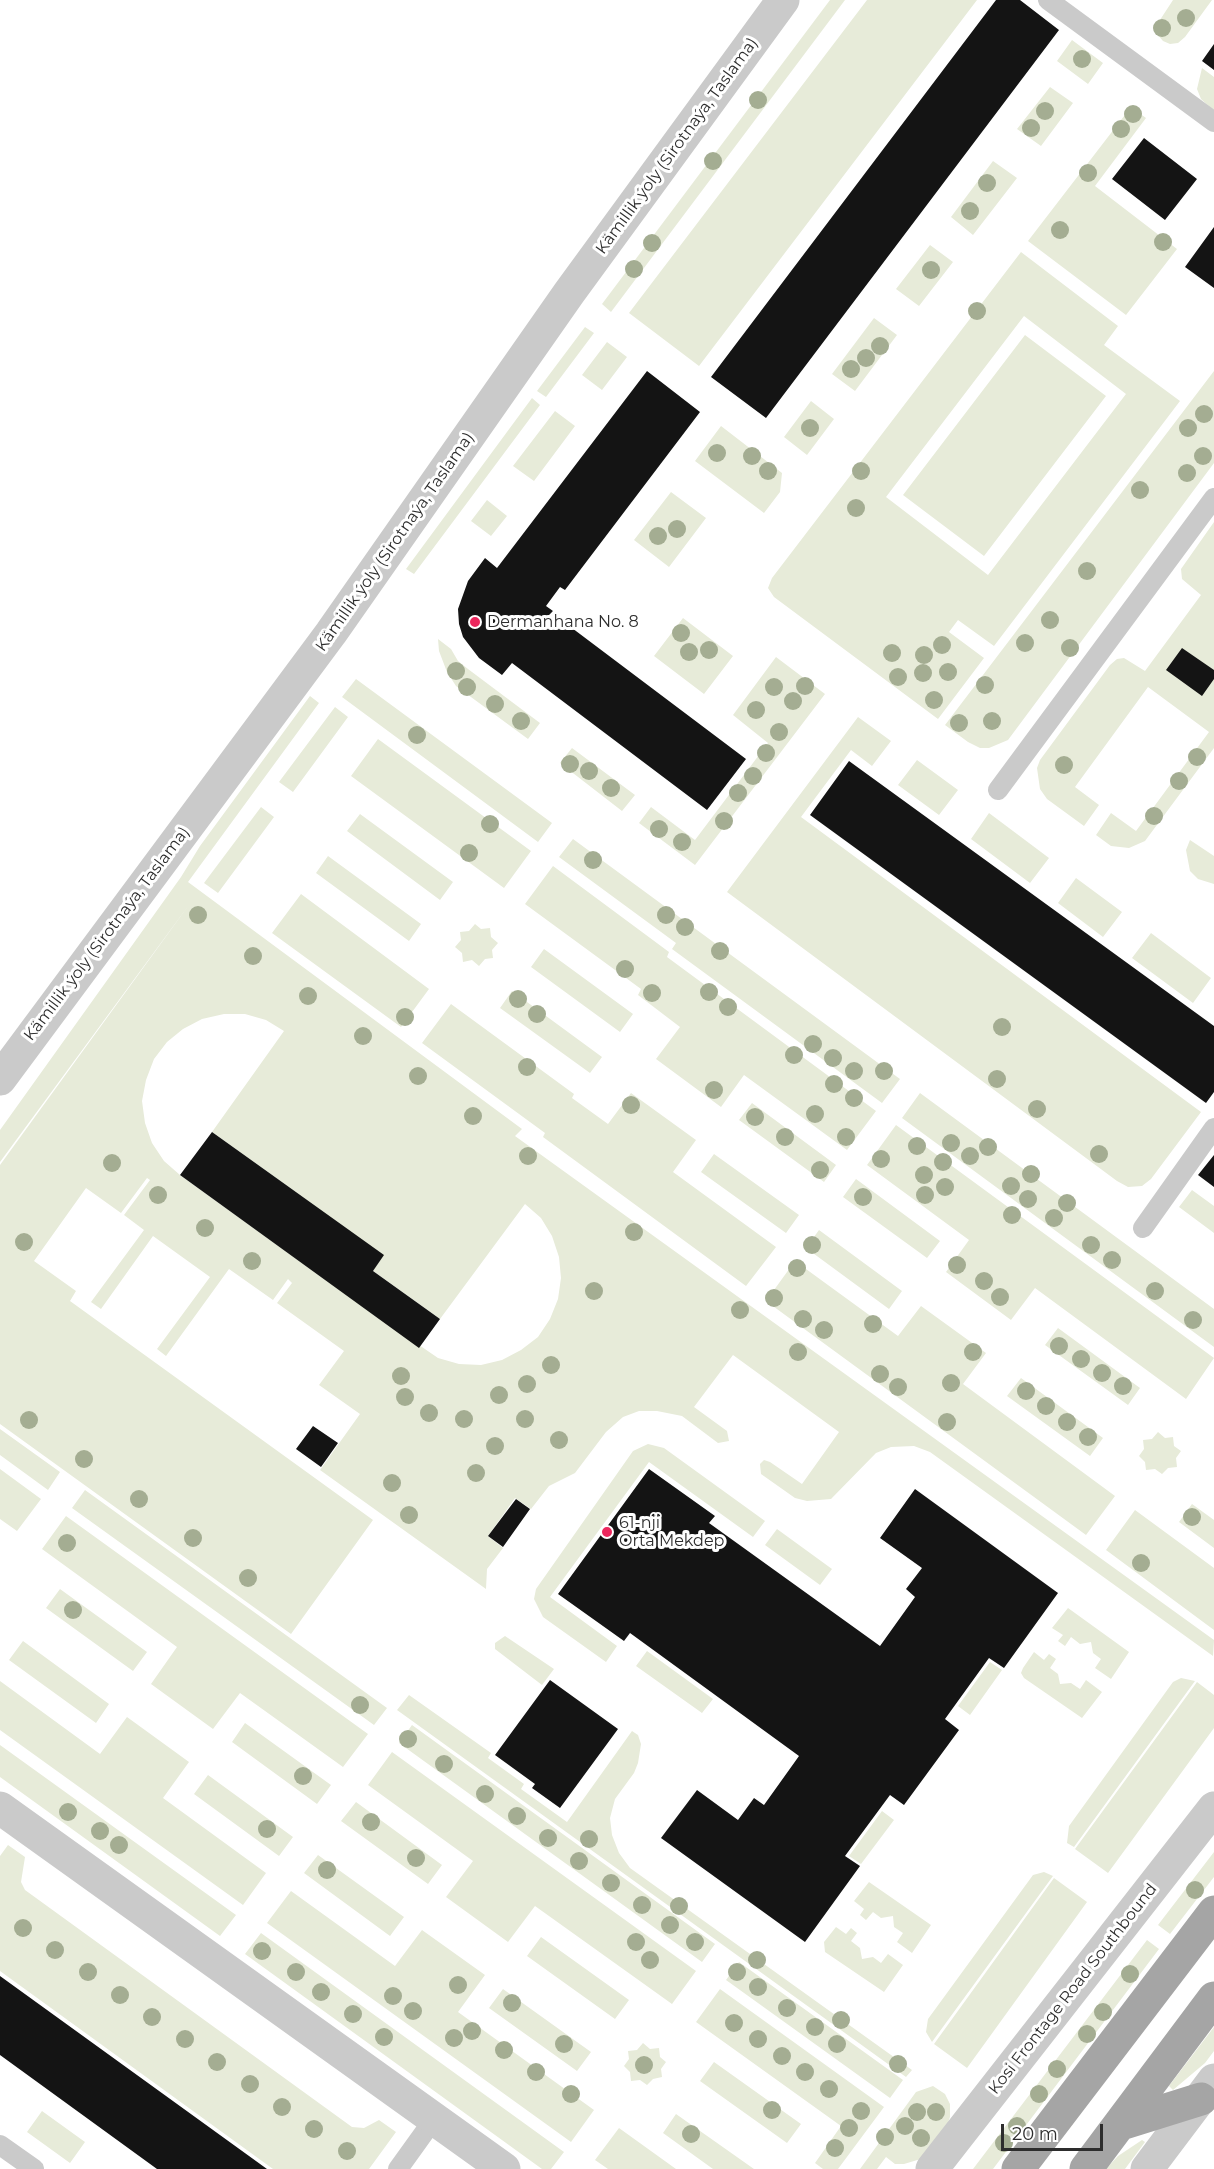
<!DOCTYPE html>
<html>
<head>
<meta charset="utf-8">
<style>
	body { margin:0 }
	#map { position:relative; width:1214px; height:2169px; overflow:hidden; background:#fff; font-family:Montserrat,sans-serif }
	canvas { display:block }
	.scale { position:absolute; left:1001px; top:2124px; width:102px; height:27px; box-sizing:border-box; border:3px solid #2d2d2d; border-top:0; padding-left:8px; font-size:18px; line-height:21px; white-space:nowrap; color:#2d2d2d; -webkit-text-stroke:4px #fff; paint-order:stroke }
</style>
</head>
<body>
<div id="map">
<canvas width="1214" height="2169"></canvas>
<div class="scale">20 m</div>
</div>
<script>
const ctx = document.querySelector('canvas').getContext('2d');
ctx.lineJoin = 'round';
function paint(path, color) { ctx.fillStyle = color; ctx.fill(path, 'evenodd'); }
const shape = rows => new Path2D(rows.map(r => 'M' + r).join(''));
function strokePath(path, color, width, dash) { ctx.strokeStyle = color; ctx.lineWidth = width; ctx.lineCap = dash ? 'butt' : 'round'; ctx.setLineDash(dash || []); ctx.stroke(path); }
function drawText(font, color, halo, rows, align = 'center') {
  ctx.font = font + ' Montserrat,sans-serif'; ctx.lineWidth = 6; ctx.setLineDash([]); ctx.textBaseline = 'middle'; ctx.strokeStyle = halo; ctx.fillStyle = color; for (const [text, x, y, turn = 0] of rows) {
    ctx.save(); ctx.translate(x, y); ctx.rotate((+turn || 0) * Math.PI / 180); ctx.textAlign = isNaN(turn) ? turn : align; if (halo) ctx.strokeText(text, 0, 0); ctx.fillText(text, 0, 0); ctx.restore();
  }
}
paint(shape([
	[830,0,845,0,611,312,602,304],
	[867,0,977,0,699,366,629,313],
	[1173,0,1212,0,1185,37,1178,43,1170,44,1163,41,1157,34,1156,26],
	[1072,40,1103,63,1088,84,1057,61],
	[1202,68,1214,77,1214,111,1201,99,1197,89],
	[1050,87,1073,103,1041,146,1017,129],
	[1131,107,1146,118,1095,186,1177,249,1126,315,1028,241],
	[993,161,1017,178,973,235,951,217],
	[930,245,953,262,919,306,896,289],
	[1021,252,1118,326,1104,345,1180,401,994,646,958,620,949,632,984,658,938,719,774,597,768,588,772,578],
	[1024,316,1126,394,988,575,886,497],
	[874,318,897,335,855,391,832,374],
	[585,327,594,333,546,397,537,391],
	[1025,335,1106,396,984,556,903,495],
	[607,342,627,357,602,390,582,375],
	[1214,371,1214,463,1008,740,989,748,980,748,968,742,945,725],
	[532,398,540,405,414,574,406,569],
	[811,401,834,419,807,455,784,437],
	[555,411,575,426,534,481,513,466],
	[721,426,782,473,780,492,764,513,695,461],
	[671,492,706,518,669,567,634,540],
	[487,500,507,516,491,536,471,521],
	[1214,522,1214,748,1145,841,1129,848,1111,846,1096,835,1111,813,1136,831,1209,732,1148,687,1075,787,1099,805,1084,826,1047,799,1040,789,1037,768,1040,760,1110,665,1117,659,1124,658,1145,671,1201,595,1182,579,1181,569],
	[683,618,733,656,704,694,654,656],
	[438,639,451,649,458,661,468,669,540,723,528,739,456,686,447,672,439,651],
	[776,657,825,694,695,865,639,823,651,807,695,840,768,743,733,715],
	[356,679,552,823,538,842,342,697],
	[310,696,319,703,188,882,522,1129,515,1136,1214,1640,1213,1656,930,1452,914,1446,891,1447,876,1453,831,1499,807,1501,795,1498,761,1474,760,1464,764,1460,770,1462,802,1484,839,1432,733,1355,694,1407,727,1431,729,1441,718,1443,682,1416,657,1411,639,1411,623,1417,606,1432,575,1473,549,1486,531,1509,515,1498,488,1536,503,1548,487,1569,486,1589,320,1470,360,1414,319,1385,344,1351,277,1303,292,1283,288,1279,273,1300,229,1269,166,1356,157,1349,210,1277,153,1236,101,1309,91,1302,144,1230,124,1215,150,1180,147,1178,121,1213,86,1188,34,1261,76,1291,70,1301,373,1520,291,1634,0,1424,0,1165,191,902,0,1162,0,1130,181,877,200,846],
	[224,1014,245,1014,266,1020,284,1031,212,1132,383,1255,373,1271,440,1319,525,1204,541,1218,552,1236,559,1257,561,1278,558,1299,550,1319,538,1337,521,1350,502,1360,481,1365,459,1364,438,1358,352,1299,180,1175,164,1161,152,1143,145,1123,142,1101,146,1080,154,1059,167,1042,183,1029,202,1019],
	[335,707,348,717,293,792,279,782],
	[858,717,891,741,872,766,851,750,801,817,1201,1112,1151,1179,1142,1186,1128,1187,1117,1181,727,892],
	[378,739,531,851,504,888,351,776],
	[572,748,635,795,622,811,560,763],
	[917,760,958,790,939,815,898,785],
	[261,807,274,817,218,893,204,883],
	[989,813,1049,858,1030,883,971,839],
	[360,814,453,882,440,900,347,831],
	[573,839,900,1079,882,1103,672,949,676,943,559,857],
	[1190,840,1214,856,1214,884,1198,879,1190,871,1186,850],
	[328,856,421,924,409,941,316,873],
	[553,866,669,952,667,957,876,1111,847,1150,744,1075,721,1107,656,1059,680,1027,638,995,641,989,525,904],
	[1076,878,1122,912,1103,937,1058,903],
	[301,894,429,989,401,1027,272,933],
	[475,924,481,929,490,928,491,937,498,943,492,950,493,958,485,959,479,966,472,960,463,962,462,953,455,947,461,940,460,932,469,931],
	[1151,933,1211,978,1193,1003,1132,958],
	[544,949,633,1014,620,1032,531,967],
	[512,991,602,1057,590,1073,500,1008],
	[451,1004,574,1094,572,1098,608,1124,631,1093,696,1140,673,1172,776,1247,746,1286,543,1137,545,1133,422,1043],
	[920,1093,1214,1309,1214,1347,902,1118],
	[752,1103,836,1165,824,1182,739,1120],
	[896,1125,1214,1358,1186,1399,1035,1288,1011,1320,946,1272,969,1240,867,1165],
	[714,1154,799,1215,786,1233,701,1172],
	[856,1179,940,1241,927,1258,843,1197],
	[1192,1190,1214,1206,1214,1233,1179,1207],
	[819,1230,902,1291,889,1309,806,1248],
	[795,1261,898,1336,921,1306,986,1353,963,1384,1115,1496,1086,1535,766,1301],
	[1058,1328,1140,1388,1128,1405,1045,1345],
	[1021,1378,1103,1438,1090,1456,1007,1396],
	[0,1429,60,1472,48,1490,0,1455],
	[1158,1432,1165,1438,1173,1437,1174,1446,1181,1451,1176,1458,1177,1467,1168,1468,1162,1474,1155,1469,1146,1470,1145,1462,1139,1456,1144,1449,1143,1440,1152,1439],
	[648,1444,664,1448,765,1521,753,1537,649,1462,550,1597,617,1646,606,1662,543,1617,534,1599,536,1589,633,1451],
	[0,1469,41,1499,17,1531,0,1519],
	[85,1490,387,1708,374,1725,72,1508],
	[1192,1504,1214,1520,1214,1548,1179,1522],
	[1135,1510,1214,1568,1214,1630,1106,1550],
	[66,1516,368,1734,343,1767,240,1693,213,1729,151,1684,177,1647,42,1549],
	[777,1529,832,1569,820,1585,765,1545],
	[60,1589,147,1652,133,1671,46,1608],
	[1068,1608,1129,1652,1111,1679,1095,1668,1101,1659,1093,1653,1091,1642,1080,1644,1071,1637,1065,1646,1058,1641,1063,1635,1052,1628],
	[505,1636,554,1669,542,1685,495,1649,495,1643],
	[23,1641,109,1704,96,1723,9,1660],
	[647,1651,713,1699,702,1713,636,1666],
	[1034,1652,1044,1660,1049,1654,1056,1659,1050,1668,1058,1674,1060,1684,1071,1683,1080,1689,1086,1680,1102,1692,1082,1718,1024,1678,1021,1673,1023,1668],
	[990,1662,1002,1670,970,1715,958,1706],
	[1181,1678,1195,1681,1074,1847,1067,1843,1069,1826,1173,1682],
	[0,1681,100,1754,127,1717,189,1762,163,1798,266,1873,243,1905,0,1730],
	[1197,1682,1214,1695,1214,1728,1108,1873,1075,1849],
	[409,1695,491,1753,488,1758,524,1784,521,1789,567,1822,632,1731,638,1735,641,1744,638,1763,634,1773,615,1799,610,1818,612,1835,619,1853,630,1868,912,2070,906,2077,397,1710],
	[245,1723,331,1785,317,1804,232,1742],
	[412,1725,715,1944,702,1962,399,1743],
	[0,1745,236,1915,220,1936,0,1777],
	[392,1752,696,1971,672,2004,535,1906,508,1942,446,1897,473,1861,368,1785],
	[208,1775,293,1837,279,1856,194,1794],
	[356,1802,442,1865,428,1884,341,1821],
	[882,1811,894,1820,861,1864,849,1856],
	[8,1845,25,1857,21,1882,25,1890,352,2127,364,2128,379,2120,396,2132,369,2169,273,2169,0,1971,0,1856],
	[1214,1852,1214,1877,1170,1934,1158,1925],
	[318,1855,404,1917,390,1936,304,1873],
	[1044,1872,1053,1876,932,2042,926,2032,928,2019,1033,1875],
	[1054,1878,1087,1902,967,2068,934,2044],
	[869,1882,931,1925,912,1953,897,1942,903,1933,894,1927,893,1916,881,1918,873,1912,866,1920,860,1915,864,1909,854,1901],
	[291,1891,395,1966,422,1930,485,1975,458,2012,594,2110,571,2142,267,1923],
	[836,1927,846,1934,851,1928,857,1933,851,1941,860,1948,862,1959,873,1957,881,1963,888,1954,903,1965,884,1992,825,1952,824,1942],
	[261,1933,564,2152,551,2169,542,2169,245,1954],
	[541,1937,629,2000,615,2019,527,1956],
	[1147,1940,1159,1949,993,2169,973,2169],
	[739,1962,903,2080,890,2098,726,1980],
	[503,1989,591,2052,577,2071,489,2008],
	[720,1989,884,2107,838,2169,823,2169,815,2163,841,2126,696,2022],
	[1214,2027,1214,2051,1205,2063,1173,2090,1169,2086],
	[643,2043,650,2049,659,2048,660,2057,666,2062,661,2069,662,2077,653,2079,647,2085,640,2080,631,2081,630,2072,624,2066,629,2059,628,2051,637,2050],
	[714,2062,801,2124,787,2143,700,2081],
	[933,2086,945,2094,950,2104,950,2117,947,2126,924,2158,904,2164,895,2164,886,2157,877,2169,860,2169,916,2092],
	[42,2111,85,2142,70,2163,27,2132],
	[676,2114,754,2169,713,2169,663,2133],
	[619,2128,676,2169,608,2169,595,2160],
	[1142,2140,1145,2142,1125,2169,1106,2169,1118,2156]
]), '#e7ebd9');
paint(shape([
	[996,0,1020,0,1059,30,766,418,711,377],
	[1214,44,1214,70,1202,61],
	[1144,138,1197,179,1165,220,1112,179],
	[1214,227,1214,288,1185,267],
	[647,371,700,412,565,590,560,587,546,606,553,611,547,617,564,630,568,625,746,759,707,810,512,663,502,675,479,658,463,637,459,624,458,609,468,581,485,558,497,568],
	[1182,648,1214,670,1214,679,1202,696,1166,670],
	[849,761,1214,1026,1214,1092,1206,1103,810,815],
	[212,1132,384,1255,373,1271,440,1319,419,1348,180,1175],
	[1214,1155,1214,1187,1198,1175],
	[313,1426,338,1443,321,1467,296,1449],
	[649,1469,715,1516,709,1523,880,1646,915,1597,906,1589,922,1568,880,1538,915,1489,1058,1593,1004,1668,989,1658,945,1719,959,1730,904,1805,890,1795,845,1856,860,1866,805,1942,661,1838,697,1790,738,1820,754,1798,764,1805,799,1756,630,1633,624,1641,558,1594],
	[516,1499,530,1509,503,1547,488,1536],
	[550,1680,618,1729,560,1808,532,1788,535,1784,495,1755],
	[0,1976,267,2169,157,2169,0,2055]
]), '#141414');
strokePath(shape([
	[1048,0,1214,122],
	[998,790,1214,498],
	[1143,1228,1214,1128],
	[0,2145,34,2169],
	[398,2169,434,2119]
]), '#cacaca', 20);
strokePath(shape([
	[0,1079,331,633,569,293,783,0],
	[0,1808,504,2169],
	[932,2169,1214,1808],
	[1147,2169,1214,2080]
]), '#cacaca', 33);
strokePath(shape([
	[1121,2124,1201,2099],
	[1018,2169,1214,1912],
	[1086,2169,1214,1998]
]), '#a5a5a5', 33);
ctx.fillStyle = '#a4ad92';
for (const [x, y] of [
	[1186,18],
	[1162,28],
	[1082,59],
	[758,100],
	[1045,111],
	[1133,114],
	[1031,128],
	[1121,129],
	[713,161],
	[1088,173],
	[987,183],
	[970,211],
	[1060,230],
	[1163,242],
	[652,243],
	[634,269],
	[931,270],
	[977,311],
	[880,346],
	[866,358],
	[851,369],
	[1204,414],
	[810,428],
	[1188,428],
	[717,453],
	[752,456],
	[1203,456],
	[768,471],
	[861,471],
	[1187,473],
	[1140,490],
	[856,508],
	[677,529],
	[658,536],
	[1087,571],
	[1050,620],
	[681,633],
	[1025,643],
	[942,645],
	[1070,648],
	[709,650],
	[689,652],
	[892,653],
	[924,655],
	[456,671],
	[948,672],
	[923,673],
	[898,677],
	[985,685],
	[805,686],
	[467,687],
	[774,687],
	[934,700],
	[793,701],
	[495,704],
	[756,710],
	[521,721],
	[992,721],
	[959,723],
	[779,732],
	[417,735],
	[766,753],
	[1197,757],
	[570,764],
	[1064,765],
	[589,771],
	[753,776],
	[1179,781],
	[611,788],
	[738,793],
	[1154,816],
	[724,821],
	[490,824],
	[659,829],
	[682,842],
	[469,853],
	[593,860],
	[198,915],
	[666,915],
	[685,927],
	[720,951],
	[253,956],
	[625,969],
	[709,992],
	[652,993],
	[308,996],
	[518,999],
	[728,1007],
	[537,1014],
	[405,1017],
	[1002,1027],
	[363,1036],
	[813,1044],
	[794,1055],
	[833,1058],
	[527,1067],
	[854,1071],
	[884,1071],
	[418,1076],
	[997,1079],
	[834,1084],
	[714,1090],
	[854,1098],
	[631,1105],
	[1037,1109],
	[815,1114],
	[473,1116],
	[755,1117],
	[785,1137],
	[846,1137],
	[951,1143],
	[917,1146],
	[988,1147],
	[1099,1154],
	[528,1156],
	[970,1156],
	[881,1159],
	[943,1162],
	[112,1163],
	[820,1170],
	[1031,1174],
	[924,1175],
	[1011,1186],
	[945,1187],
	[158,1195],
	[925,1195],
	[863,1197],
	[1028,1199],
	[1067,1203],
	[1012,1215],
	[1054,1218],
	[205,1228],
	[634,1232],
	[24,1242],
	[812,1245],
	[1091,1245],
	[1112,1260],
	[252,1261],
	[957,1265],
	[797,1268],
	[984,1281],
	[594,1291],
	[1155,1291],
	[1000,1297],
	[774,1298],
	[740,1310],
	[803,1319],
	[1193,1320],
	[873,1324],
	[824,1330],
	[1059,1346],
	[798,1352],
	[973,1352],
	[1081,1359],
	[551,1365],
	[1102,1373],
	[880,1374],
	[401,1376],
	[951,1383],
	[527,1384],
	[1123,1386],
	[898,1387],
	[1026,1391],
	[499,1395],
	[405,1397],
	[1046,1406],
	[429,1413],
	[464,1419],
	[525,1419],
	[29,1420],
	[947,1422],
	[1067,1422],
	[1088,1437],
	[559,1440],
	[495,1446],
	[84,1459],
	[476,1473],
	[392,1483],
	[139,1499],
	[409,1515],
	[1192,1517],
	[193,1538],
	[67,1543],
	[1141,1563],
	[248,1578],
	[73,1610],
	[360,1705],
	[408,1739],
	[444,1764],
	[303,1776],
	[485,1794],
	[68,1812],
	[517,1816],
	[371,1822],
	[267,1829],
	[100,1831],
	[548,1838],
	[589,1839],
	[119,1845],
	[416,1858],
	[579,1861],
	[327,1870],
	[611,1883],
	[1195,1890],
	[642,1905],
	[679,1906],
	[670,1925],
	[23,1928],
	[636,1942],
	[695,1942],
	[55,1950],
	[262,1951],
	[650,1960],
	[757,1960],
	[88,1972],
	[296,1972],
	[737,1972],
	[1130,1974],
	[458,1985],
	[758,1987],
	[321,1992],
	[120,1995],
	[393,1996],
	[512,2003],
	[787,2008],
	[413,2011],
	[1103,2012],
	[353,2014],
	[152,2017],
	[841,2020],
	[734,2023],
	[815,2027],
	[472,2031],
	[1087,2034],
	[384,2037],
	[454,2038],
	[185,2039],
	[758,2039],
	[564,2044],
	[837,2044],
	[504,2050],
	[782,2056],
	[217,2062],
	[898,2064],
	[644,2065],
	[1057,2069],
	[536,2072],
	[805,2072],
	[250,2084],
	[829,2089],
	[571,2094],
	[1039,2094],
	[282,2107],
	[772,2110],
	[861,2111],
	[917,2112],
	[936,2112],
	[905,2126],
	[1017,2126],
	[849,2128],
	[314,2129],
	[691,2134],
	[885,2137],
	[921,2138],
	[1004,2143],
	[835,2148],
	[347,2151]
]) { ctx.beginPath(); ctx.arc(x, y, 9, 0, 2 * Math.PI); ctx.fill(); }
for (const [x, y, r, color] of [
	[475,622,6,"#ec275d"],
	[607,1532,6,"#ec275d"]
]) { const dot = new Path2D(); dot.arc(x, y, r, 0, 2 * Math.PI); ctx.fillStyle = color; ctx.fill(dot); strokePath(dot, '#fff', 2); }
drawText('16px', '#2d2d2d', '#fff', [
	["Kämillik ýoly (Sirotnaýa, Taslama)",677,146,-54],
	["Kämillik ýoly (Sirotnaýa, Taslama)",395,542,-55],
	["Kämillik ýoly (Sirotnaýa, Taslama)",107,934,-53],
	["Kosi Frontage Road Southbound",1073,1989,-52]
]);
drawText('16px', '#2d2d2d', '#fff', [
	["Dermanhana No. 8",487,622],
	["61-nji",619,1523],
	["Orta Mekdep",619,1541]
], 'left');
</script>
</body>
</html>
